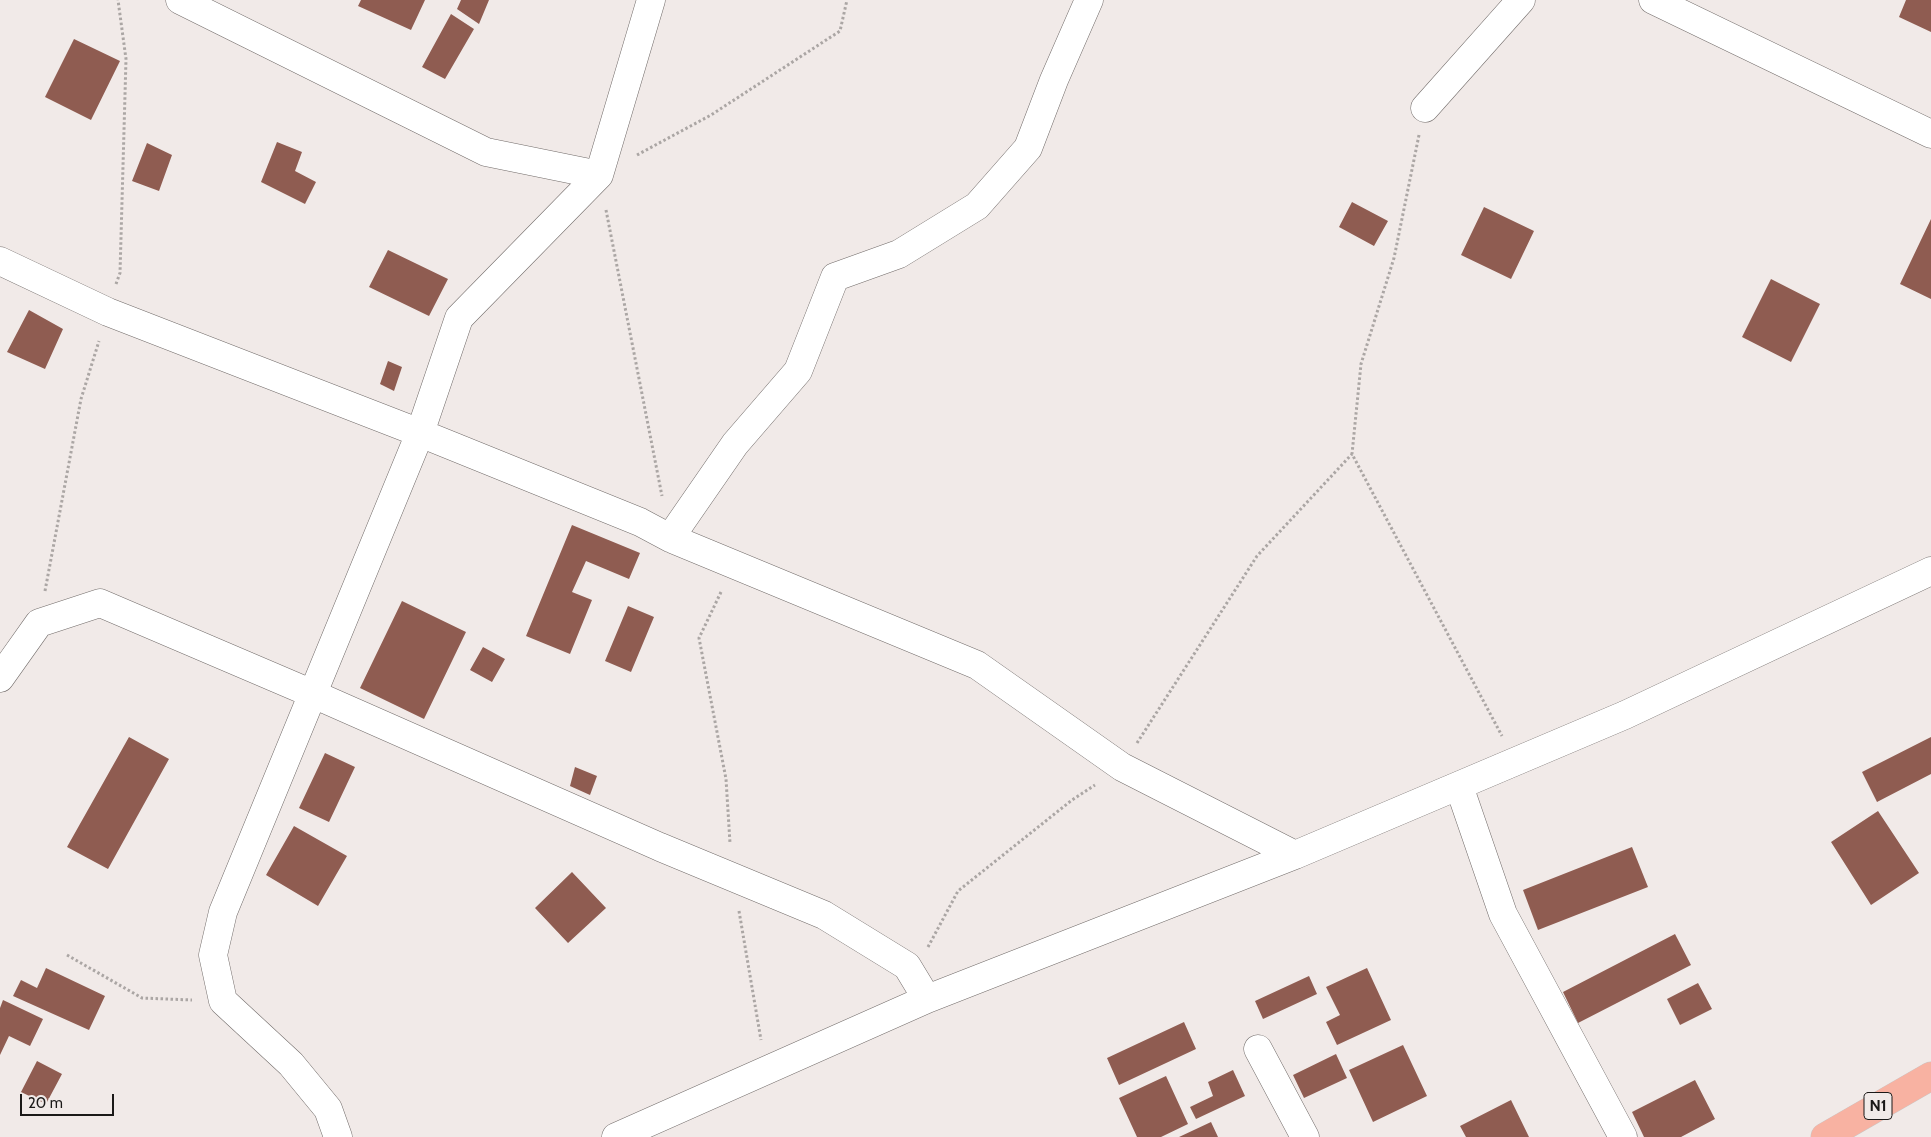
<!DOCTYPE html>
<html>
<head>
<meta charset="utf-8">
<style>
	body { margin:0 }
	#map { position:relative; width:1931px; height:1137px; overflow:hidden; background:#f1eae8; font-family:Cabin,sans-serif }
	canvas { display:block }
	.scale { position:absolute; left:20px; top:1094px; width:94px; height:22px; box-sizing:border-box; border:2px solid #1b1918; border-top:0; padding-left:6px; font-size:15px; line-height:18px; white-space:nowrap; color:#1b1918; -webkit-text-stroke:4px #f1eae8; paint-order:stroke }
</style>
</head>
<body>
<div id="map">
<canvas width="1931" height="1137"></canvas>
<div class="scale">20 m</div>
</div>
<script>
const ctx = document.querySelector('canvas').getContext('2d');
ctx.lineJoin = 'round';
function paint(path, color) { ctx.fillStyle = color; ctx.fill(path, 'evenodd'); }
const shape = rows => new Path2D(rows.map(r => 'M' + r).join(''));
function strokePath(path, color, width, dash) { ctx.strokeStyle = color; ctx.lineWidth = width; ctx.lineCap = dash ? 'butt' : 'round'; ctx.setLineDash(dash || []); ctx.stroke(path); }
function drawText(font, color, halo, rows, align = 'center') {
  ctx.font = font + ' Cabin,sans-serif'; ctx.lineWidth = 4; ctx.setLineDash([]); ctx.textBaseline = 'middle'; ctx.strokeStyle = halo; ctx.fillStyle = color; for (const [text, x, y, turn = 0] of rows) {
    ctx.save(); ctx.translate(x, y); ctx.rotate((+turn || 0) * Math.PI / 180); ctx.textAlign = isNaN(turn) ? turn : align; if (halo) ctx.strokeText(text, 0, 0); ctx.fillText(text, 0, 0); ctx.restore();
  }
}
paint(shape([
	[361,0,425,0,411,30,358,6],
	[461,0,489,0,479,24,457,9],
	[1906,0,1931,0,1931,32,1899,17],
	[451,14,474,29,445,79,422,67],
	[74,39,120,61,91,120,45,97],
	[277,142,302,152,295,171,316,182,305,204,261,182],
	[147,143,172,155,159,191,132,181],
	[1352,202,1388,221,1374,246,1339,227],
	[1484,207,1534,231,1511,279,1461,255],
	[1931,219,1931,299,1900,284],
	[388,250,448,279,429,316,369,287],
	[1771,279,1820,304,1791,362,1742,337],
	[29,310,63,329,45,369,7,352],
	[388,361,402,367,394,391,380,384],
	[572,525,640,553,629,579,586,561,572,592,592,600,570,654,526,636],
	[402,601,466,632,424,719,360,688],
	[628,606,654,617,631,672,605,661],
	[483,647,505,659,492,682,470,670],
	[129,737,169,759,108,869,67,847],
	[1931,737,1931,774,1877,802,1862,772],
	[325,753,355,767,329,822,299,808],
	[575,767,597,776,590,795,570,786],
	[1878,811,1919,873,1871,905,1831,842],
	[294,826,347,856,318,906,266,875],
	[1632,847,1648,887,1538,930,1523,890],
	[572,872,606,908,568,943,535,908],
	[1675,934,1691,965,1578,1023,1563,992],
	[46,968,105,996,89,1030,13,996,21,980,37,988],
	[1367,968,1391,1020,1337,1045,1326,1022,1340,1015,1326,987],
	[1309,976,1317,994,1263,1019,1255,1001],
	[1698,983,1712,1009,1680,1025,1667,999],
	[3,1000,43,1019,30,1046,9,1036,0,1055,0,1008],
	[1184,1022,1196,1049,1119,1085,1107,1058],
	[1403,1045,1427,1096,1373,1122,1349,1070],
	[1336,1054,1347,1078,1304,1098,1293,1075],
	[37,1061,62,1074,46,1104,21,1092],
	[1233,1070,1245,1096,1196,1119,1190,1107,1213,1096,1208,1082],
	[1166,1076,1188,1124,1161,1137,1137,1137,1119,1098],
	[1695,1080,1715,1119,1681,1137,1644,1137,1632,1112],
	[1511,1100,1529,1137,1466,1137,1460,1126],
	[1211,1122,1218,1137,1179,1137]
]), '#8f5c51');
const minor = shape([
	[180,0,486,152,599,175],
	[1653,0,1931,134],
	[1425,108,1521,0],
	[0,261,108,312,420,433,640,522,670,538,977,665,1122,767,1295,855],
	[670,538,735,444,798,371,835,277,899,254,977,206,1028,148,1054,80,1089,0],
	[0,678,39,623,100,603,313,694,660,847,824,915,907,966,927,999],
	[1459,786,1503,914,1623,1137],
	[1258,1049,1305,1137],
	[338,1137,328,1109,291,1064,223,1001,213,955,223,912,420,433,459,318,599,175,651,0],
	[616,1137,927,999,1295,855,1625,715,1931,571]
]);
const highway = shape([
	[1825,1137,1931,1076]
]);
strokePath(minor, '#726c6a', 29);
strokePath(highway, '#c8c8c8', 29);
strokePath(shape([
	[1419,135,1394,258,1361,364,1352,454,1502,736],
	[637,155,711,115,840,31,847,0],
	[606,210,662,496],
	[116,284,120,273,126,59,118,0],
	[45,591,81,399,99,341],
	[721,592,699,638,726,779,730,843],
	[1137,743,1257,556,1352,454],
	[739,911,761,1040],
	[928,947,958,891,1072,800,1095,785],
	[67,955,142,998,192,1000]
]), '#aba6a4', 3, [2.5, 2.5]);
strokePath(minor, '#fff', 28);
strokePath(highway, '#f8b2a2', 28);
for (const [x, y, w] of [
	[1878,1106,28]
]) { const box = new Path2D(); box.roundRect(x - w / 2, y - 13.5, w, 27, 4); ctx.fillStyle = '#f1eae8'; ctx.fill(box); strokePath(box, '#1b1918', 1); }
drawText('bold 16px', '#1b1918', null, [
	["N1",1878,1106]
]);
</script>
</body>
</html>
